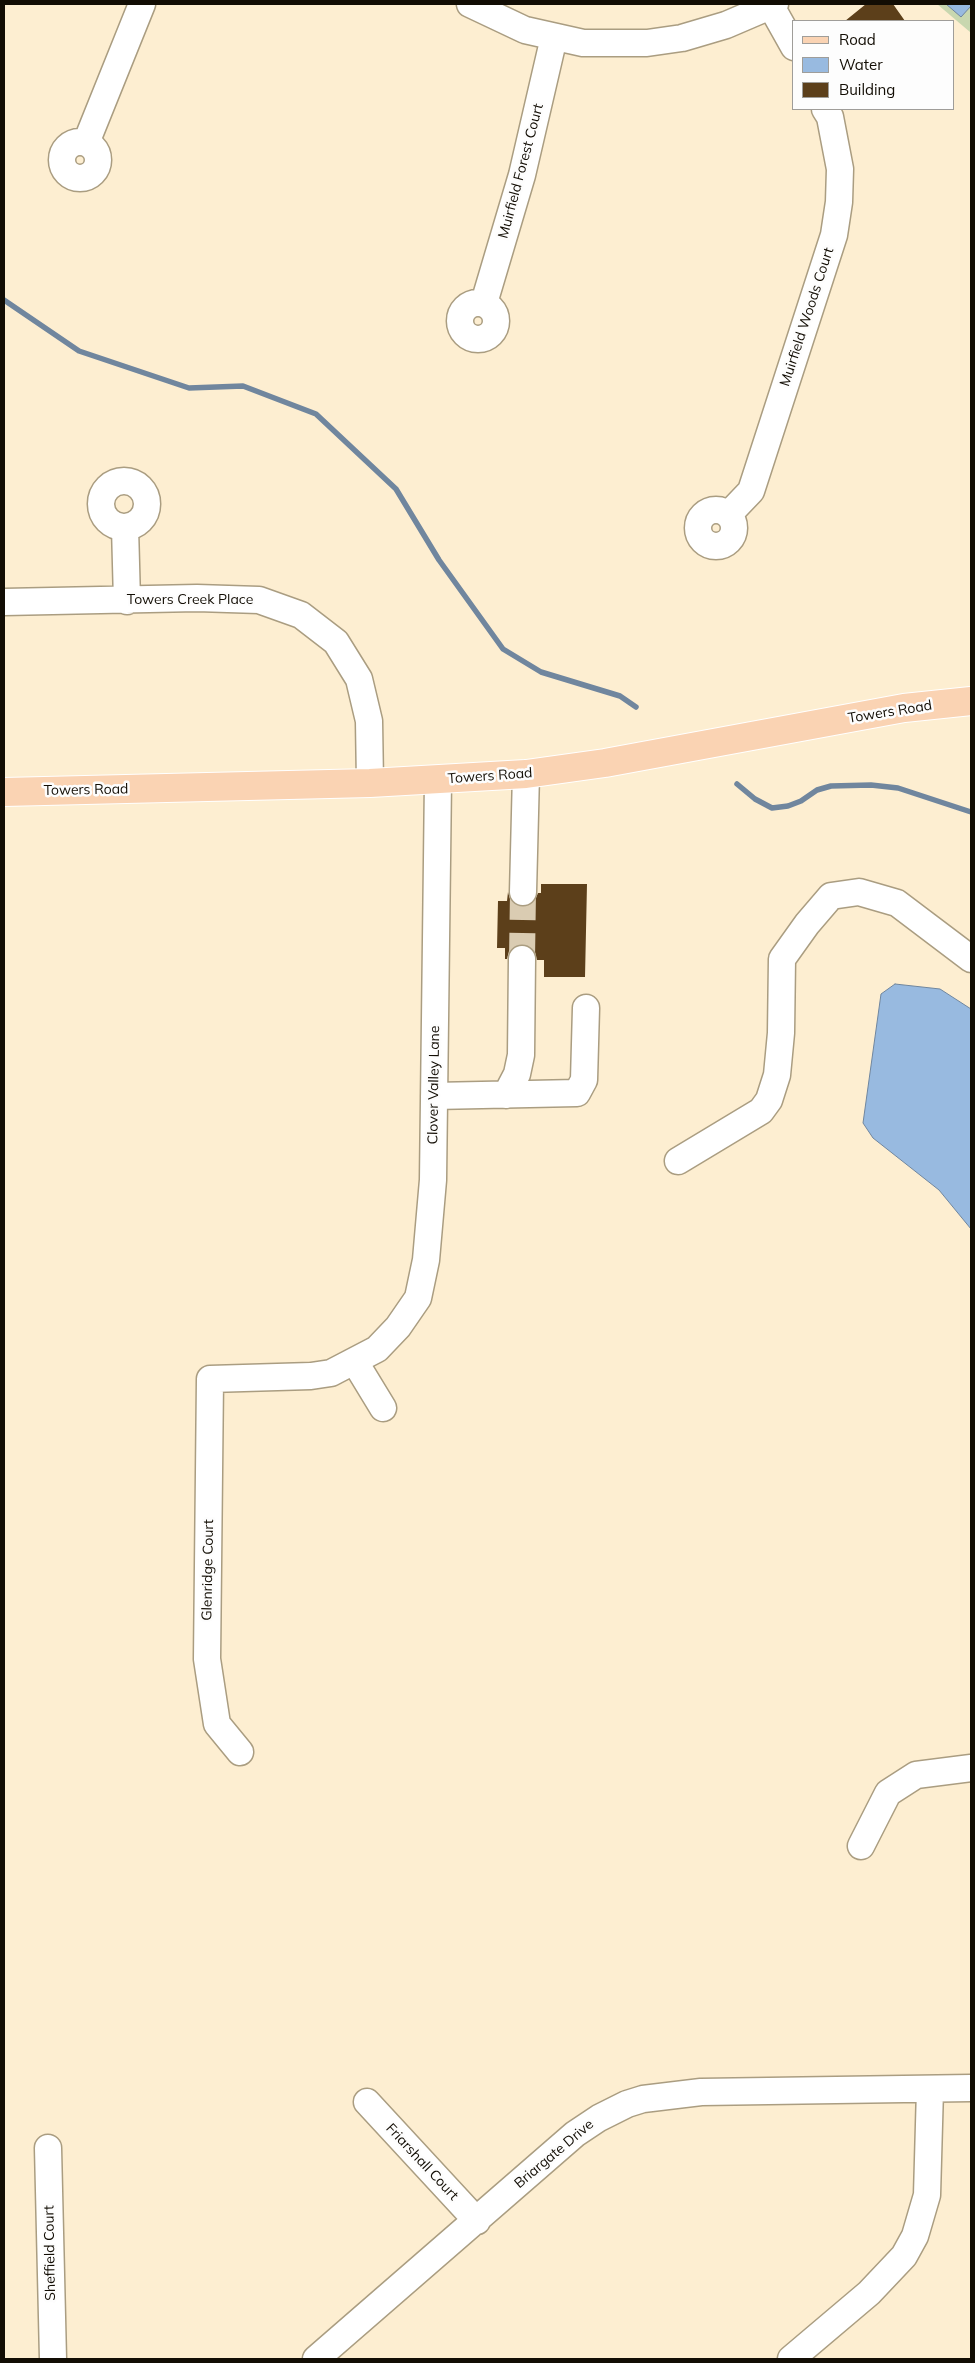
<!DOCTYPE html>
<html>
<head>
<meta charset="utf-8">
<style>
	body { margin:0 }
	#map { position:relative; width:975px; height:2363px; overflow:hidden; background:#fdeed1; font-family:Mulish,sans-serif }
	canvas { display:block }
	.frame { position:absolute; inset:0; border:5px solid #120d04; pointer-events:none }
	.legend { position:absolute; left:792px; top:20px; width:162px; height:90px; box-sizing:border-box; background:#fdfdfd; border:1px solid #9f9d99; margin:0; padding:6px 9px; list-style:none; font-size:15px; color:#120d04 }
	.legend li { display:flex; align-items:center; gap:10px; height:25px }
	.legend b { width:25px; border:1px solid #9f9d99 }
</style>
</head>
<body>
<div id="map">
<canvas width="975" height="2363"></canvas>
<div class="frame"></div>
<ul class="legend">
<li><b style="height:6px;background:#fad3b3"></b>Road</li>
<li><b style="height:14px;background:#98bae0"></b>Water</li>
<li><b style="height:14px;background:#5c3f1a"></b>Building</li>
</ul>
</div>
<script>
const ctx = document.querySelector('canvas').getContext('2d');
ctx.lineJoin = 'round';
function paint(path, color) { ctx.fillStyle = color; ctx.fill(path, 'evenodd'); }
const shape = rows => new Path2D(rows.map(r => 'M' + r).join(''));
function strokePath(path, color, width, dash) { ctx.strokeStyle = color; ctx.lineWidth = width; ctx.lineCap = dash ? 'butt' : 'round'; ctx.setLineDash(dash || []); ctx.stroke(path); }
function drawText(font, color, halo, rows, align = 'center') {
  ctx.font = font + ' Mulish,sans-serif'; ctx.lineWidth = 5; ctx.setLineDash([]); ctx.textBaseline = 'middle'; ctx.strokeStyle = halo; ctx.fillStyle = color; for (const [text, x, y, turn = 0] of rows) {
    ctx.save(); ctx.translate(x, y); ctx.rotate((+turn || 0) * Math.PI / 180); ctx.textAlign = isNaN(turn) ? turn : align; if (halo) ctx.strokeText(text, 0, 0); ctx.fillText(text, 0, 0); ctx.restore();
  }
}
paint(shape([
	[937,4,971,4,971,30,970,32]
]), '#c8d7af');
const water = shape([
	[946,4,971,4,971,6,961,17,946,4],
	[895,984,940,989,971,1009,971,1229,939,1190,873,1138,863,1123,881,994,895,984]
]);
paint(water, '#98bae0');
strokePath(water, '#70869e', 1);
strokePath(shape([
	[4,300,79,351,189,388,243,386,316,414,396,489,439,560,503,649,541,672,620,696,636,707],
	[737,784,755,799,772,808,788,806,801,801,817,790,831,786,871,785,898,788,971,812]
]), '#70869e', 5.5);
paint(shape([
	[866,4,893,4,905,21,845,21],
	[541,884,587,884,585,977,544,977,544,960,537,960,535,952,530,946,523,944,515,946,509,951,507,959,505,959,505,948,497,948,498,901,507,901,508,892,510,899,515,904,522,907,530,905,535,900,538,893,541,893]
]), '#5c3f1a');
strokePath(shape([
	[522,959,523,892]
]), '#daccb2', 26, [26, 13]);
const minor = shape([
	[470,4,525,30,583,43,647,43,682,38,726,25,775,4],
	[771,6,794,47],
	'62 160a18 18 0 1 1 36 0a18 18 0 1 1-36 0Z',
	[86,143,142,4],
	'460 321a18 18 0 1 1 36 0a18 18 0 1 1-36 0Z',
	[484,303,522,175,554,37],
	'101 504a23 23 0 1 1 46 0a23 23 0 1 1-46 0Z',
	'698 528a18 18 0 1 1 36 0a18 18 0 1 1-36 0Z',
	[729,514,751,491,834,235,839,202,840,169,830,117,825,109],
	[125,527,127,601],
	[4,602,197,598,259,600,301,615,336,642,359,679,369,721,370,783],
	[523,892,526,774],
	[506,1095,517,1074,521,1055,522,959],
	[434,1096,577,1093,584,1080,586,1008],
	[678,1161,761,1111,769,1100,777,1075,781,1033,782,959,807,924,831,896,859,892,897,903,971,959],
	[355,1362,383,1408],
	[240,1752,217,1724,207,1659,210,1379,311,1376,331,1373,377,1349,398,1327,418,1298,426,1260,433,1180,438,780],
	[861,1846,888,1793,916,1775,971,1768],
	[367,2102,477,2221],
	[48,2148,53,2359],
	[316,2359,575,2134,599,2118,627,2104,643,2099,701,2092,971,2088],
	[791,2359,869,2293,904,2256,915,2236,927,2195,930,2089]
]);
const major = shape([
	[4,792,370,783,526,774,605,763,904,708,971,701]
]);
strokePath(minor, '#aa9d81', 29);
strokePath(major, '#fff', 30);
strokePath(minor, '#fff', 26);
strokePath(major, '#fad3b3', 28);
drawText('14px', '#120d04', '#fdfdfd', [
	["Muirfield Forest Court",521,171,-75],
	["Muirfield Woods Court",807,317,-72],
	["Towers Creek Place",190,600],
	["Towers Road",890,712,-9],
	["Towers Road",490,776,-4],
	["Towers Road",86,790,-1],
	["Clover Valley Lane",434,1085,-89],
	["Glenridge Court",208,1570,-89],
	["Briargate Drive",554,2154,-40],
	["Friarshall Court",422,2162,47],
	["Sheffield Court",50,2253,-91]
]);
</script>
</body>
</html>
